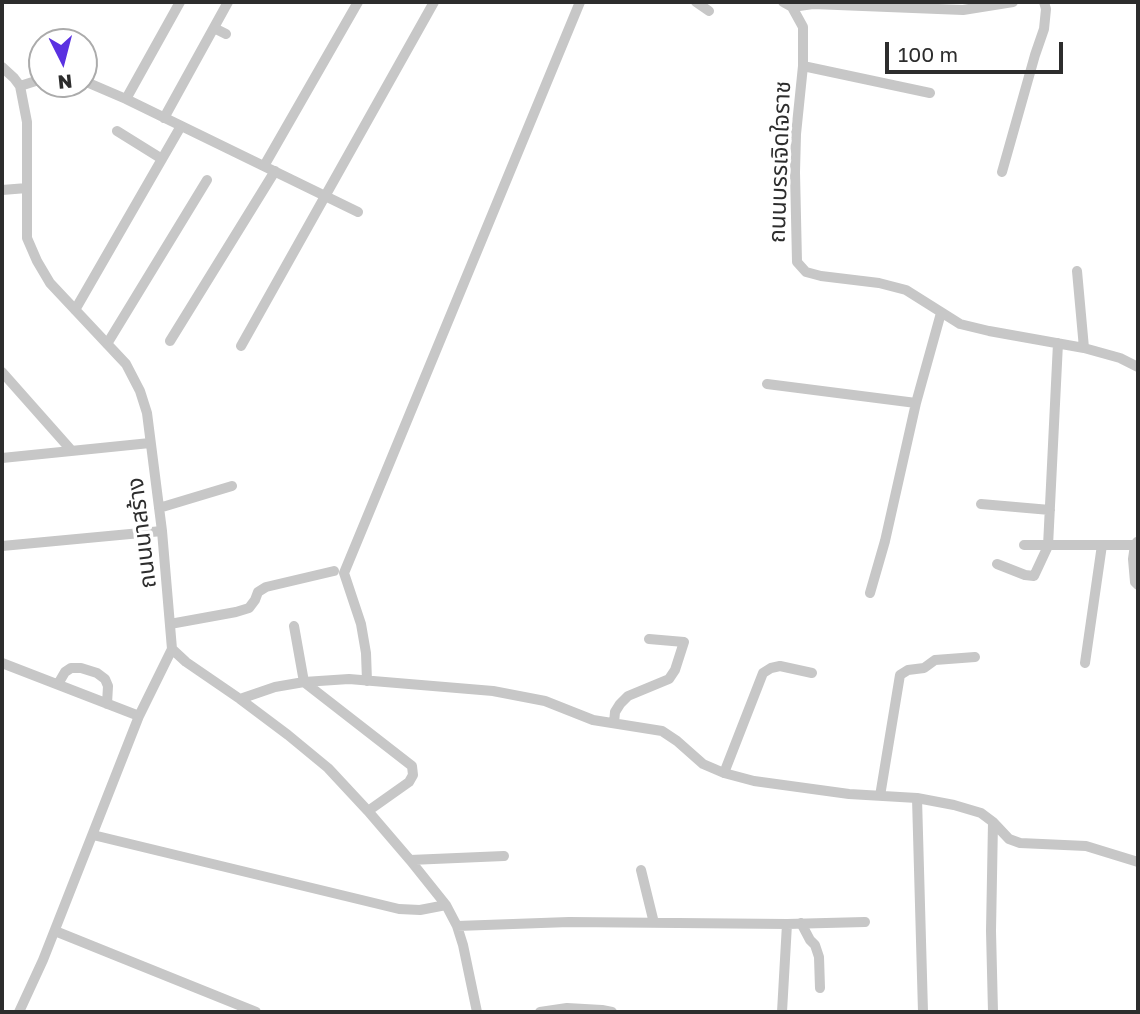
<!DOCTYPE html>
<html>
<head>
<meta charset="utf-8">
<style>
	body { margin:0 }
	#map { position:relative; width:1140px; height:1014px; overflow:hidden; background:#fff; font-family:"Golos Text",sans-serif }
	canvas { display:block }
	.frame { position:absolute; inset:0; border:4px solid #2d2d2d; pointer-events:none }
	.north { position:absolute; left:28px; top:28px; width:70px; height:70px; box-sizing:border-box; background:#fff; border:2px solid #ababab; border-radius:50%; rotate:174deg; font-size:19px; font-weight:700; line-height:28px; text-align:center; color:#2d2d2d }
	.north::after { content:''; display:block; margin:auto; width:24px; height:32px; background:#5a31e1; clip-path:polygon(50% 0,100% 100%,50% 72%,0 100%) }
	.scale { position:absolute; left:885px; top:42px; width:178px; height:32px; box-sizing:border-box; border:4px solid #2d2d2d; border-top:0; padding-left:9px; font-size:21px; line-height:24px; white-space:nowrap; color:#2d2d2d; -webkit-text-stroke:5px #fff; paint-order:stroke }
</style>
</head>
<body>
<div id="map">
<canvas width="1140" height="1014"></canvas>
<div class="frame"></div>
<div class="north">N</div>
<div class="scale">100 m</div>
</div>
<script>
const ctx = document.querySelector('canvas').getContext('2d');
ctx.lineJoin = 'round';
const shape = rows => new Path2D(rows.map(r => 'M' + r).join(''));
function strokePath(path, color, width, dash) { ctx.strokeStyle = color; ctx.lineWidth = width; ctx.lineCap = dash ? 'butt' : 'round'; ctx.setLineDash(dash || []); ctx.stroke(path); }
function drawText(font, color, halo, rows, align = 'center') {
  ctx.font = font + ' "Golos Text","Noto Sans Thai",sans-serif'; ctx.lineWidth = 7; ctx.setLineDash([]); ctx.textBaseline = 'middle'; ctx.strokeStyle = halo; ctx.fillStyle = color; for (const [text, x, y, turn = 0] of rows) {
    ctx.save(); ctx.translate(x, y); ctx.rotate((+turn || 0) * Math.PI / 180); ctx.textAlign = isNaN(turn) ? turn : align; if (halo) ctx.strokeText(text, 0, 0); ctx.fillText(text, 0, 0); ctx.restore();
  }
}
strokePath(shape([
	[696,2,709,11],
	[783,2,792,7,803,27,803,66,796,134,795,172,797,262,806,272,821,276,879,283,906,290,960,324,989,331,1084,348,1120,358,1138,367],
	[792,7,813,4,963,10,1013,2],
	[214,28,226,34],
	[803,66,930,93],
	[2,67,14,78,20,86,27,122,27,238,37,261,50,283,126,364,140,391,147,413,162,531,172,649,139,716,43,960,19,1012],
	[84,81,126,99,358,212],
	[20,86,42,79],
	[126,99,180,2],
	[164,118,228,2],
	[117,131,162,159],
	[264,166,358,2],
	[1002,172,1035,55,1044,29,1046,9,1044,2],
	[2,190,27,188],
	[1077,271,1084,348],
	[75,310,181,126],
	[170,341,275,171],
	[107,344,207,180],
	[241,346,434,2],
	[2,372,72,451],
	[767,384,916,403,941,313],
	[2,458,150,443],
	[981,504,1050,510],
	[159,508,232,486],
	[1137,542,1135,545,1133,559,1135,582,1138,585],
	[1024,545,1135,545],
	[2,546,162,531],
	[997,564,1025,575,1034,576,1048,546,1058,343],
	[870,593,885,541,916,403],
	[170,624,236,612,249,608,255,600,258,592,266,587,334,571],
	[294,626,304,682,412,766,413,775,409,782,368,811],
	[172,649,186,662,240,699,288,735,328,768,368,811,410,860,446,905,457,926,463,945,477,1012],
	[2,663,139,716],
	[1085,663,1102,545],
	[367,681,366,653,361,624,344,573,580,2],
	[58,684,65,672,71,668,81,668,97,673,105,679,108,686,107,704],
	[240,699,275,687,304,682,349,679,493,691,545,701,593,720,662,731,677,741,703,764,724,773,754,781,849,794,917,798,954,805,981,813,993,822,1009,839,1020,843,1086,846,1138,862],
	[614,723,615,712,620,704,628,696,669,679,675,670,684,642,649,639],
	[724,773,763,673,771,668,780,666,812,673],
	[880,796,900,675,908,670,924,668,935,660,975,657],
	[917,798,923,1012],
	[93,835,399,909,420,910,446,905],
	[410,860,504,856],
	[641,870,654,923],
	[801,923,810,940,815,945,819,957,820,988],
	[457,926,569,922,787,924,865,922],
	[55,931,256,1012],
	[540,1012,567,1008,602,1010,612,1012],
	[782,1012,787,924],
	[993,1012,991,931,993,822]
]), '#c7c7c7', 10);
drawText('23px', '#2d2d2d', '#fff', [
	["ถนนบรรเจิดใจราช",780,162,-88],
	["ถนนนาสร้าง",142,533,-97]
]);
</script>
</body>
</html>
